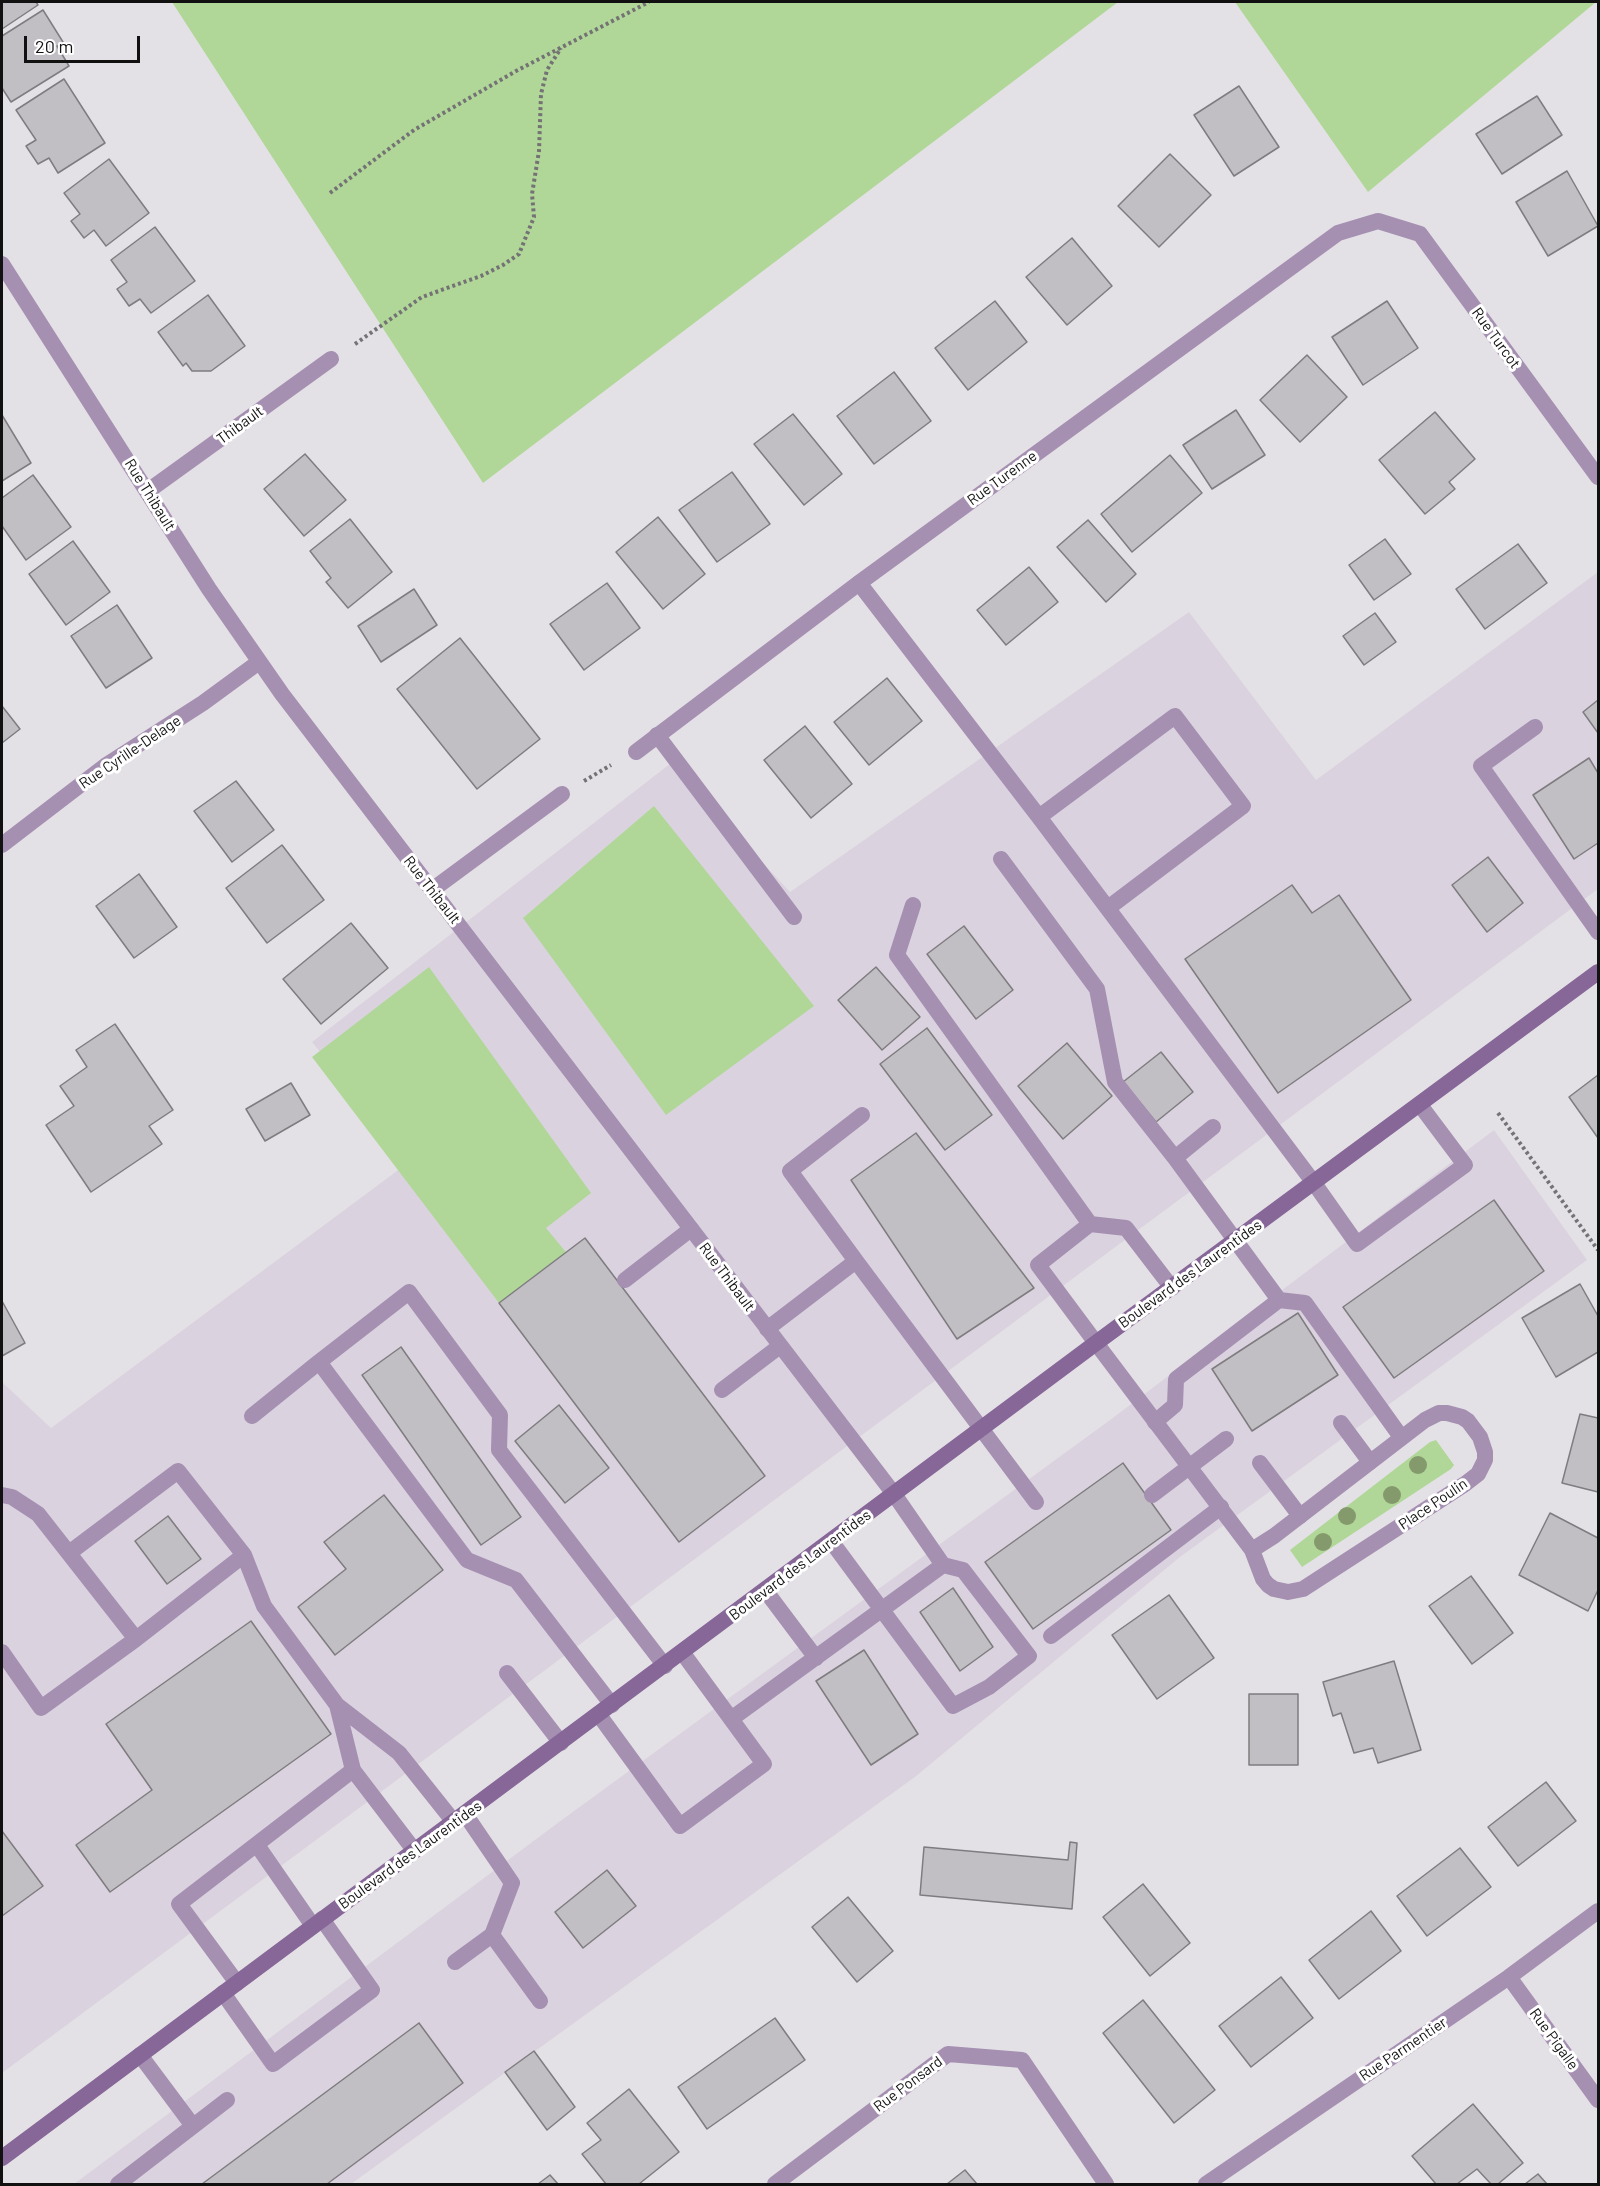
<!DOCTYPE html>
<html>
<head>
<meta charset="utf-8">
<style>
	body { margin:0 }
	#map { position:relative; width:1600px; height:2186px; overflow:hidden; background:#e4e1e6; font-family:Barlow,sans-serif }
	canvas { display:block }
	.frame { position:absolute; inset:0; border:3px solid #121112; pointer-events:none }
	.scale { position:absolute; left:24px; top:36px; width:116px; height:27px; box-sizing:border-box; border:3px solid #121112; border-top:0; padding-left:8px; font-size:18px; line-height:21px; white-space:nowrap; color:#121112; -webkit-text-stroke:4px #fff; paint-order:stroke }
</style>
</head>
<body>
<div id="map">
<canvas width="1600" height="2186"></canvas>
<div class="frame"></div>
<div class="scale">20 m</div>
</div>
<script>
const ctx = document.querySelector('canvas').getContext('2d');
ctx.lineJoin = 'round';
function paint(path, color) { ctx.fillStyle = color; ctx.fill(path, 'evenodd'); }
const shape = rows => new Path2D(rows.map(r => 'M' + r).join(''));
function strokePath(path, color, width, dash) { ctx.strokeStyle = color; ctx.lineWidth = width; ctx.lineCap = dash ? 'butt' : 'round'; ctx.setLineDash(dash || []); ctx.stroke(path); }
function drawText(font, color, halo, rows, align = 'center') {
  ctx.font = font + ' Barlow,sans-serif'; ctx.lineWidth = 6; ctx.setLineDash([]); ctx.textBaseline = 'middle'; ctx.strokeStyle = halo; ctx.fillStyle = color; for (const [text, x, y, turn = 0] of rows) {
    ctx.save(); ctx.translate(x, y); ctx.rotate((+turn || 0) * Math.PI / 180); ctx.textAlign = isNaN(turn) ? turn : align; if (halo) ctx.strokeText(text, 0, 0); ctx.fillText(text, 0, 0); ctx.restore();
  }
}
paint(shape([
	[1598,572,1598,889,2,2073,2,1382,51,1428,409,1162,312,1042,671,763,790,892,1189,612,1316,780],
	[1494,1130,1587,1260,1180,1557,915,1777,351,2184,74,2184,559,1822,1110,1420]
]), '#dad3df');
paint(shape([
	[172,2,1118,2,483,483],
	[1235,2,1596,2,1368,192],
	[654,806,814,1006,666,1115,523,918],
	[429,967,591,1193,546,1228,570,1257,499,1303,312,1057],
	[1436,1440,1454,1465,1451,1469,1302,1567,1290,1550,1430,1442]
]), '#b0d798');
const building = shape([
	[2,2,36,2,38,5,2,29,2,2],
	[43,10,63,42,57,46,69,66,11,102,2,88,2,36,43,10],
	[64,79,105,143,58,173,49,158,38,164,26,146,36,140,16,110,64,79],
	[1239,86,1279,147,1234,176,1194,115,1239,86],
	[1537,96,1562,135,1502,174,1476,134,1537,96],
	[1170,154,1211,195,1159,247,1118,206,1170,154],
	[109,159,149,213,106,246,94,230,84,238,71,221,80,214,64,193,109,159],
	[1567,171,1598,226,1548,256,1516,202,1567,171],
	[155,227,195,281,151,313,140,299,129,306,117,289,127,282,111,260,155,227],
	[1072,238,1112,286,1067,325,1026,277,1072,238],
	[208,295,245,346,211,371,192,371,186,363,183,366,158,332,208,295],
	[995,301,1027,342,968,390,935,348,995,301],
	[1387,301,1418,348,1363,385,1332,337,1387,301],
	[1307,355,1347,397,1300,442,1260,400,1307,355],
	[894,372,931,421,874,464,837,416,894,372],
	[1236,410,1265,455,1212,489,1183,445,1236,410],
	[1435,412,1475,459,1449,482,1455,489,1425,514,1379,460,1435,412],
	[793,414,842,474,804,505,754,444,793,414],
	[2,415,31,463,2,481,2,415],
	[305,454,346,500,304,536,264,489,305,454],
	[1170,455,1202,493,1132,552,1101,514,1170,455],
	[732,472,770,524,717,562,679,510,732,472],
	[33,475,71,527,26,560,2,526,2,498,33,475],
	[658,517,705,574,663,609,616,552,658,517],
	[350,519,392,572,348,608,326,582,331,578,310,551,350,519],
	[1088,520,1136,574,1106,602,1057,547,1088,520],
	[1385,539,1411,574,1374,600,1349,565,1385,539],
	[73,541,110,592,66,625,29,574,73,541],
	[1518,544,1547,583,1485,629,1456,589,1518,544],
	[1029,567,1058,602,1006,645,977,610,1029,567],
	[607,583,640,628,584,670,550,624,607,583],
	[414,589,437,625,381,662,358,626,414,589],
	[117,605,152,658,106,688,71,636,117,605],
	[1375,613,1396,642,1364,665,1343,636,1375,613],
	[460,638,540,739,477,789,397,689,460,638],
	[887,678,922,721,869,765,834,722,887,678],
	[1598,700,1598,733,1583,712,1598,700],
	[2,706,20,729,2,743,2,706],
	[805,726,852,784,811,818,764,760,805,726],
	[1589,758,1598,773,1598,843,1574,859,1533,795,1589,758],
	[236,781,274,830,232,862,194,811,236,781],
	[282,845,324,900,267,943,226,888,282,845],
	[1488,857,1523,903,1487,932,1452,885,1488,857],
	[139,874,177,927,134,958,96,906,139,874],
	[1292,885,1312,913,1339,895,1411,1000,1278,1093,1185,959,1292,885],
	[351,923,388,968,321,1024,283,979,351,923],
	[964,926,1013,990,976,1019,927,954,964,926],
	[876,967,920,1017,882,1050,838,1000,876,967],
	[115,1024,173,1110,149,1126,162,1144,91,1192,46,1125,74,1106,60,1086,87,1067,76,1050,115,1024],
	[927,1028,992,1115,945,1150,880,1064,927,1028],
	[1067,1043,1112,1096,1063,1139,1018,1086,1067,1043],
	[1161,1052,1193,1092,1156,1122,1123,1082,1161,1052],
	[1598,1075,1598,1138,1569,1097,1598,1075],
	[291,1083,310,1115,265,1141,246,1109,291,1083],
	[916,1133,1034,1288,957,1339,851,1180,916,1133],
	[1494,1200,1544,1271,1394,1378,1343,1307,1494,1200],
	[585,1238,765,1476,679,1542,499,1303,585,1238],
	[1580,1284,1598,1316,1598,1352,1556,1377,1522,1318,1580,1284],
	[2,1301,25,1343,2,1356,2,1301],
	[1298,1313,1338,1375,1252,1431,1212,1369,1298,1313],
	[401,1347,521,1517,481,1545,362,1375,401,1347],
	[559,1405,609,1468,565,1503,515,1441,559,1405],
	[1580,1414,1598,1418,1598,1492,1562,1483,1580,1414],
	[1123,1463,1171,1530,1033,1629,985,1562,1123,1463],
	[384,1495,443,1570,335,1655,298,1607,346,1569,324,1542,384,1495],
	[1550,1513,1598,1538,1598,1590,1588,1611,1519,1575,1550,1513],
	[168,1516,201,1559,167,1584,135,1541,168,1516],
	[1471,1576,1513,1633,1472,1664,1429,1606,1471,1576],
	[953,1588,993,1647,960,1671,920,1612,953,1588],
	[1169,1595,1214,1658,1157,1699,1112,1635,1169,1595],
	[251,1621,331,1734,110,1892,76,1845,152,1790,106,1724,251,1621],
	[864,1650,918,1734,871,1765,816,1681,864,1650],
	[1394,1661,1421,1750,1378,1763,1373,1748,1354,1753,1341,1713,1333,1716,1323,1682,1394,1661],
	[1249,1694,1298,1694,1298,1765,1249,1765,1249,1694],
	[1546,1782,1576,1821,1518,1866,1488,1827,1546,1782],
	[2,1831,43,1886,2,1916,2,1831],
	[1070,1842,1077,1843,1072,1909,920,1895,924,1847,1068,1860,1070,1842],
	[1460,1848,1491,1887,1427,1936,1397,1896,1460,1848],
	[607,1870,636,1906,583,1948,555,1912,607,1870],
	[1143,1884,1190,1943,1150,1976,1103,1917,1143,1884],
	[848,1897,893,1951,857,1982,812,1927,848,1897],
	[1371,1911,1401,1951,1339,1999,1309,1960,1371,1911],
	[1281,1977,1313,2018,1251,2067,1219,2026,1281,1977],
	[1143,2000,1215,2090,1174,2123,1103,2033,1143,2000],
	[775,2018,805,2060,707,2129,678,2087,775,2018],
	[419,2023,463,2083,327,2184,202,2184,419,2023],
	[534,2051,575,2107,547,2130,505,2072,534,2051],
	[629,2089,679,2152,639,2184,606,2184,582,2154,601,2140,587,2123,629,2089],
	[1473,2104,1523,2163,1498,2184,1491,2184,1477,2169,1457,2184,1436,2184,1412,2156,1473,2104],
	[965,2170,977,2184,947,2184,965,2170],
	[1538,2174,1547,2184,1525,2184,1538,2174],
	[550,2175,558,2184,538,2184,550,2175]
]);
paint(building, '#c2bfc4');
strokePath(building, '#7f7c80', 1.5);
strokePath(shape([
	[330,193,414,130,516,71,649,2],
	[355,344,422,297,481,276,503,265,519,254,534,217,532,194,539,151,541,94,547,70,561,48],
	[584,781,611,765],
	[1498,1113,1598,1250]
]), '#747275', 4, [3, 3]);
strokePath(shape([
	[859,583,1039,817,1314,1183,1357,1244,1465,1165,1420,1105],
	[1535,727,1481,766,1598,932],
	[657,735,794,917],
	[1039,817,1175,716,1243,806,1108,908],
	[1001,859,1097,989,1115,1082,1175,1158],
	[432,890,562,794],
	[913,905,897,955,1090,1224],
	[856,1261,790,1171,862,1115],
	[625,1280,691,1229],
	[1279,1300,1305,1303,1401,1437],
	[767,1329,856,1261,1036,1502],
	[1096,1343,1038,1265,1090,1224,1126,1228,1172,1288],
	[722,1390,780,1346],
	[252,1416,319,1362],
	[1155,1422,1175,1405,1176,1379,1279,1300,1175,1158,1213,1127],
	[1341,1423,1370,1462],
	[1260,1463,1300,1516],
	[2,1495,12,1497,38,1514,136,1639],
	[1152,1495,1226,1439],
	[831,1541,953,1706,989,1687,1029,1656,963,1570,943,1565],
	[69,1553,178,1471,244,1555,264,1606,337,1705,399,1753,454,1822],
	[765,1590,816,1658],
	[1051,1636,1221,1507],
	[2,1652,41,1708,136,1639,244,1555],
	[507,1673,561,1743],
	[337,1705,353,1770],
	[612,1705,516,1580,467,1560,319,1362,409,1292,500,1415,499,1450,665,1666],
	[599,1715,680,1826,764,1764,682,1652],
	[731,1719,943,1565,894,1494],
	[257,1845,313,1926],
	[492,1935,540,2001],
	[455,1962,492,1935,512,1883,465,1814],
	[237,1983,179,1904,353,1770,414,1850],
	[223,1993,273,2064,372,1990,322,1919],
	[140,2055,193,2126],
	[118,2184,227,2100]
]), '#a590b2', 16);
strokePath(shape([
	[2,264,209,589,282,694,894,1494],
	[148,491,331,359],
	[636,752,859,583,1338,233,1378,221,1420,234,1598,477],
	[2,845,105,766,203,703,259,662],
	[1096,1343,1252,1550],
	[1439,1413,1447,1413,1462,1417,1468,1421,1480,1437,1485,1452,1485,1460,1478,1474,1465,1484,1303,1589,1288,1592,1274,1589,1268,1585,1263,1579,1252,1550,1274,1536,1425,1420,1439,1413],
	[1509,1977,1598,2100],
	[775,2184,948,2054,1022,2060,1106,2184],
	[1206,2184,1509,1977,1598,1911]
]), '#a590b2', 16);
strokePath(shape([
	[2,2158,1096,1343,1598,972]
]), '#866798', 16);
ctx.fillStyle = '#849a6c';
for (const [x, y] of [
	[1418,1465],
	[1392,1495],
	[1347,1516],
	[1323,1542]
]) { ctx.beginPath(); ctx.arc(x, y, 9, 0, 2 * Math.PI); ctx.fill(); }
drawText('15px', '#121112', '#fff', [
	["Rue Turcot",1496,338,54],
	["Thibault",240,425,-36],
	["Rue Turenne",1002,478,-36],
	["Rue Thibault",150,495,58],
	["Rue Cyrille-Delage",130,752,-34],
	["Rue Thibault",432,890,52],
	["Boulevard des Laurentides",1190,1274,-36],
	["Rue Thibault",727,1277,53],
	["Place Poulin",1433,1504,-34],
	["Boulevard des Laurentides",800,1565,-37],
	["Boulevard des Laurentides",410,1855,-36],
	["Rue Pigalle",1554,2039,54],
	["Rue Parmentier",1403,2049,-34],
	["Rue Ponsard",908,2084,-37]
]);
</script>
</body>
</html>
